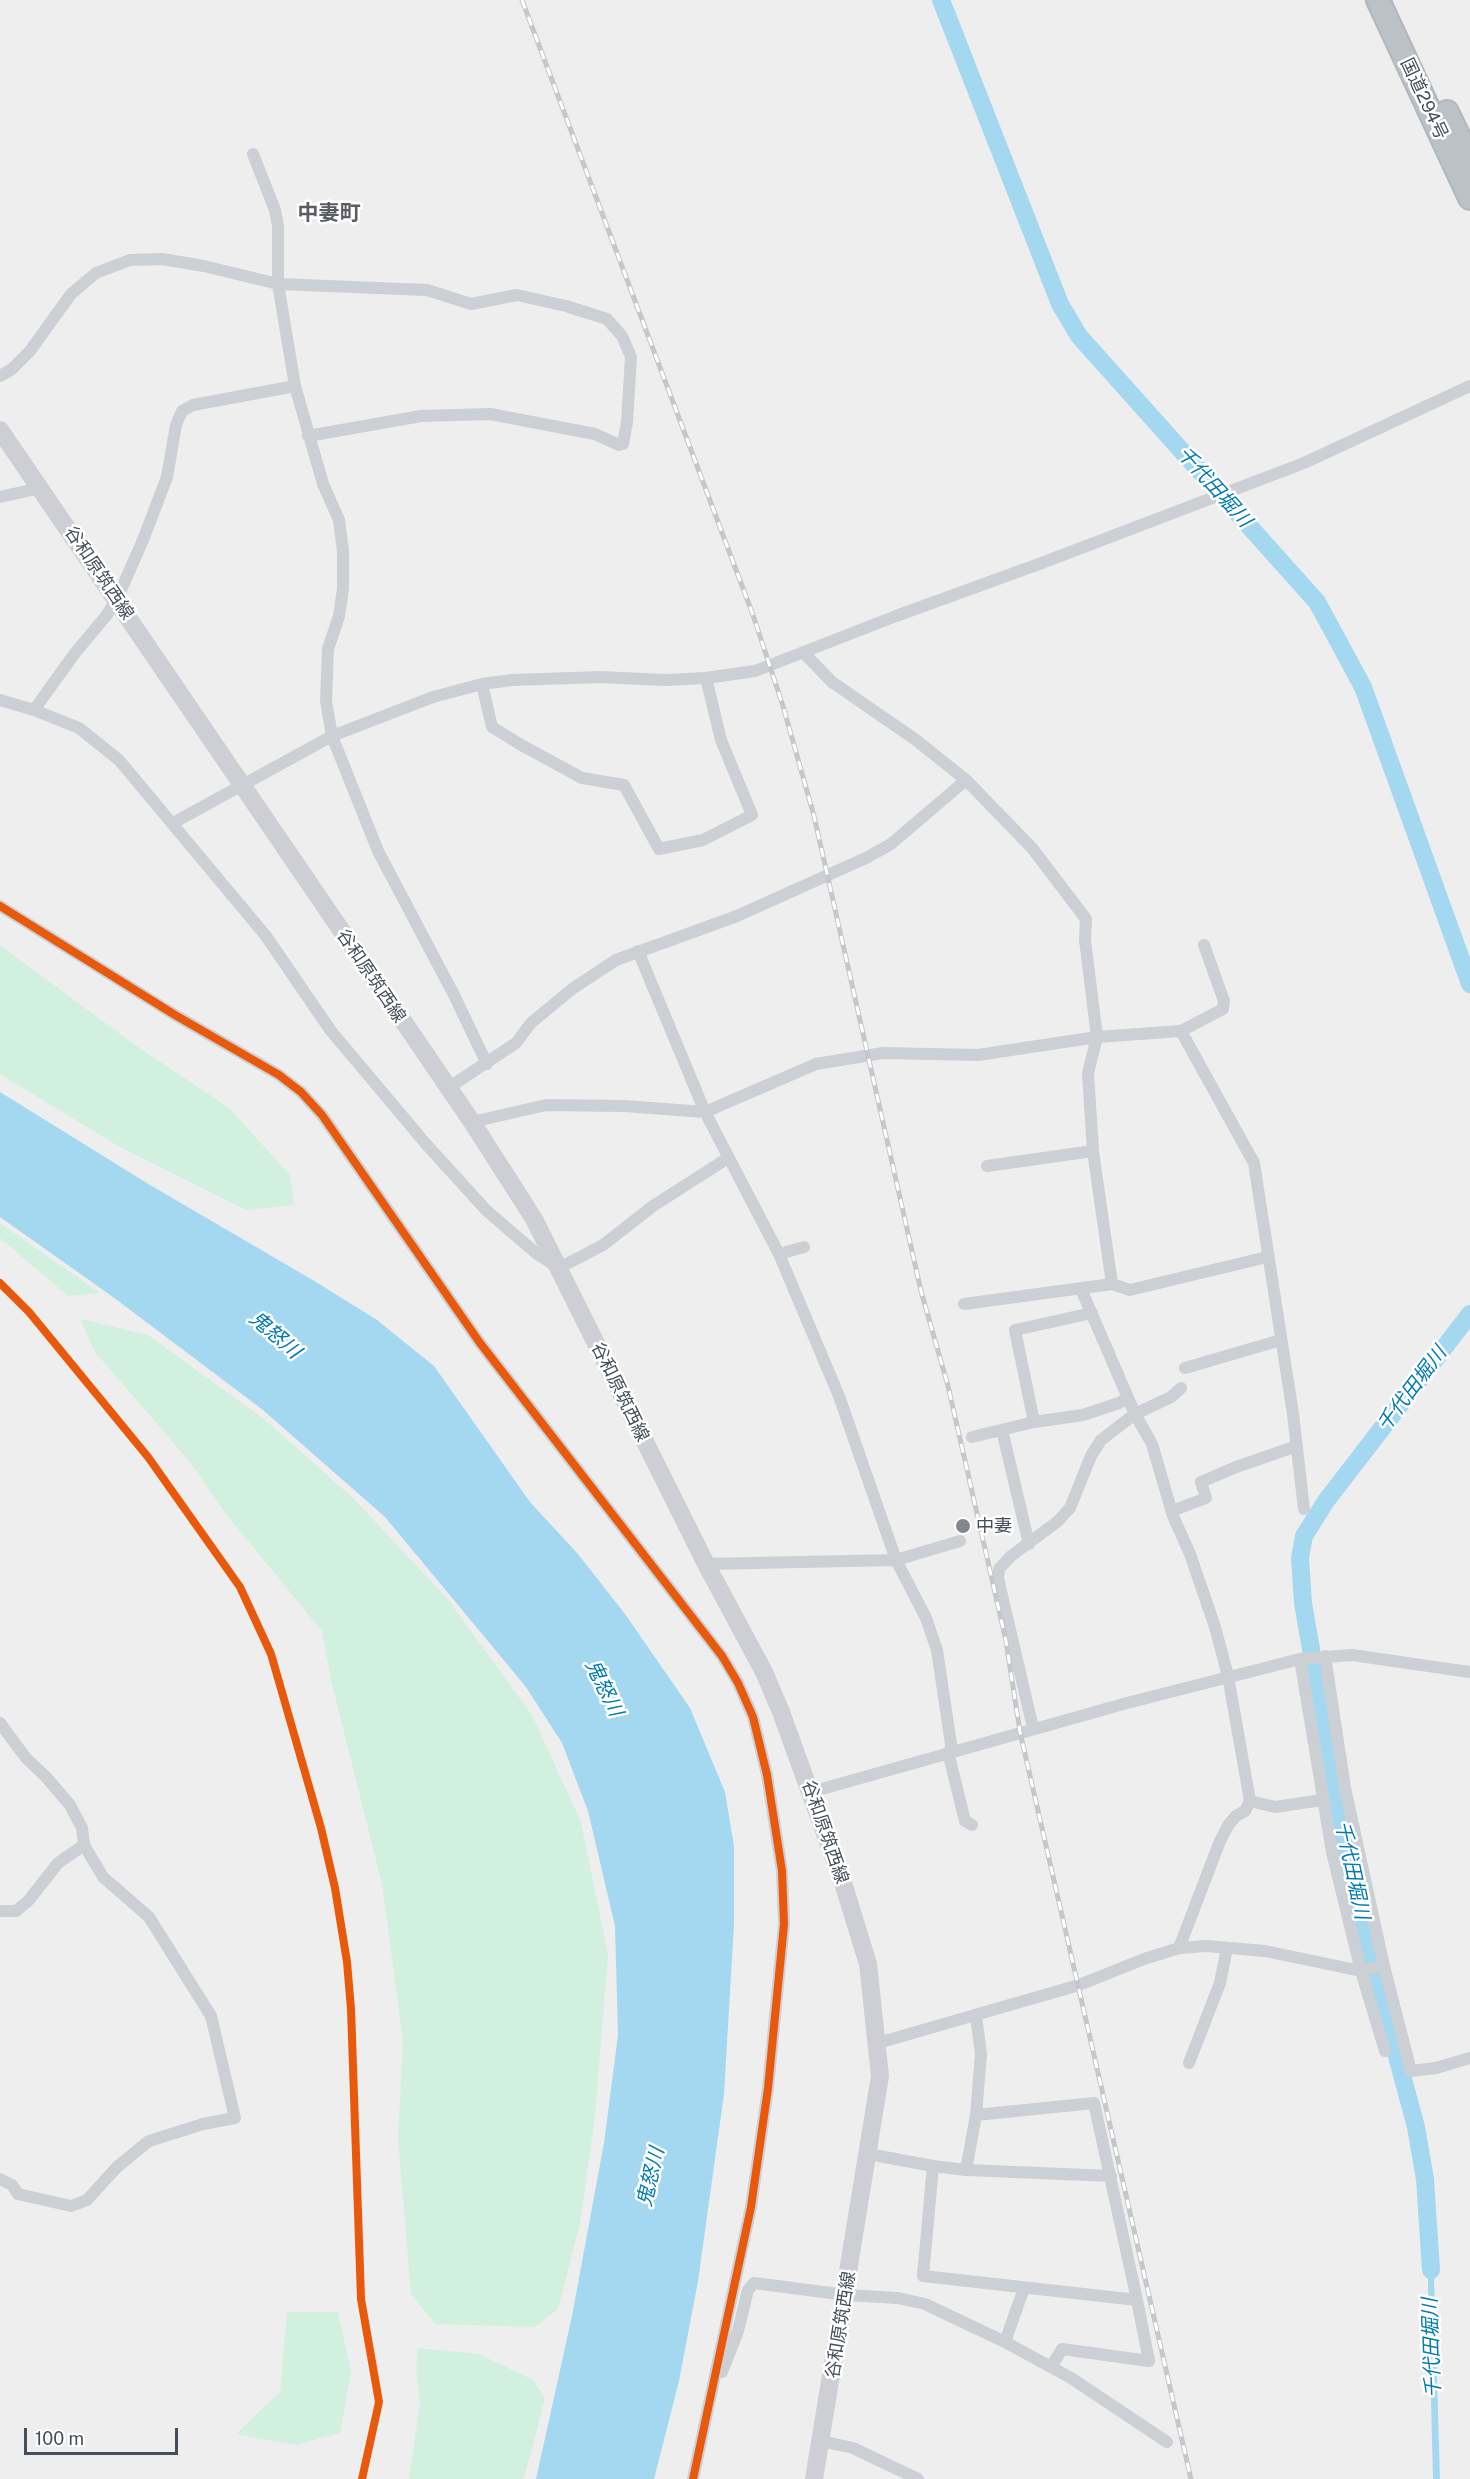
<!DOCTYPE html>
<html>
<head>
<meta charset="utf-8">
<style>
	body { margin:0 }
	#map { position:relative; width:1470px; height:2479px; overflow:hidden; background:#efeeee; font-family:"Public Sans",sans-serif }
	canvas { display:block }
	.scale { position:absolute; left:24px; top:2428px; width:154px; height:27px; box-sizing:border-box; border:3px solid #454f5c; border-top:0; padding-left:8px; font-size:18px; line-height:21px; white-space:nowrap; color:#454f5c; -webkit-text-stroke:4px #fff; paint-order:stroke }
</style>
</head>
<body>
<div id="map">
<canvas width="1470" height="2479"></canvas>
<div class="scale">100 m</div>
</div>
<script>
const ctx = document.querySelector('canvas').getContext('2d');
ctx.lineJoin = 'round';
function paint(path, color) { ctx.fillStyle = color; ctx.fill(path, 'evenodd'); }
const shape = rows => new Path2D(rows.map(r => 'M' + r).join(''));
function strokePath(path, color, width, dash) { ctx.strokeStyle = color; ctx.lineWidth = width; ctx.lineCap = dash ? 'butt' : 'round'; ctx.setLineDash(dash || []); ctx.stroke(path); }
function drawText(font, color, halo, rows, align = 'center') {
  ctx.font = font + ' "Public Sans","Noto Sans JP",sans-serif'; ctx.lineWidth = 5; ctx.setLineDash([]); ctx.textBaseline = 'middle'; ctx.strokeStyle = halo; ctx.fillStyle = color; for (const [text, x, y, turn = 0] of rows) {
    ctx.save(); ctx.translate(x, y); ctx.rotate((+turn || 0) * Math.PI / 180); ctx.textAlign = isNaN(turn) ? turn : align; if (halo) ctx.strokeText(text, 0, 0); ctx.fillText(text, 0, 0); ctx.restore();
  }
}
paint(shape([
	[0,945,135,1045,229,1108,290,1175,294,1205,246,1210,120,1147,0,1074],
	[0,1223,100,1293,68,1296,0,1238],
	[80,1319,148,1335,264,1419,353,1498,446,1597,532,1715,581,1822,608,1955,595,2116,580,2224,558,2309,535,2327,435,2324,411,2294,398,2138,403,2041,382,1884,331,1680,322,1631,225,1513,190,1462,95,1352],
	[287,2312,338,2312,351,2372,340,2433,296,2445,236,2434,280,2392],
	[418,2348,479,2354,533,2380,545,2398,524,2479,409,2479,420,2403,416,2368]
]), '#d1f0e0');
paint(shape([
	[0,1092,150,1185,316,1282,377,1320,434,1366,530,1502,578,1554,625,1614,690,1708,725,1792,734,1846,734,1924,724,2094,698,2281,679,2381,654,2479,536,2479,572,2316,604,2143,618,2035,615,1926,588,1811,562,1743,526,1687,385,1517,263,1410,113,1297,0,1217],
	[1433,2245,1440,2479,1433,2479,1427,2246]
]), '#a3d8f0');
strokePath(shape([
	[941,0,1060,304,1079,336,1317,602,1363,687,1470,984],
	[1431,2270,1425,2179,1416,2127,1374,1971,1349,1868,1303,1603,1300,1558,1304,1536,1326,1501,1470,1314]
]), '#a3d8f0', 18);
const highway = shape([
	[1378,0,1470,198],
	[1447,112,1470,160]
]);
strokePath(highway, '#b2b7be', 26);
strokePath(shape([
	[253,154,275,210,278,226,278,284,295,386,323,484,339,520,343,551,343,589,339,616,328,649,326,701,332,736,378,851,454,995,487,1064],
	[0,376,12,369,30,351,71,294,96,273,130,260,162,259,204,266,278,284,427,290,471,304,517,295,566,306,607,319,622,336,631,357,627,422,623,444,619,445,595,434,490,414,421,416,308,436],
	[0,497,41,488],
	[803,652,832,682,916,740,966,780,1032,848,1086,919,1085,940,1097,1037,1088,1073,1093,1151,1112,1284],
	[482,684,492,727,523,746,582,778,624,785,659,849,703,840,752,815,721,740,706,678],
	[0,700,34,710,79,728,119,760,266,936,331,1031,426,1144,486,1210,537,1254,559,1268,603,1245,653,1206,728,1158],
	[34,710,75,653,106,616,117,599,143,540,167,477,176,425,182,411,193,405,295,386],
	[173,823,332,736,433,697,482,684,512,680,600,677,665,680,706,678,755,671,896,616,1039,564,1304,463,1470,386],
	[0,906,175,1015,279,1075,301,1092,322,1115,480,1343,722,1656,738,1683,753,1717,767,1775,782,1871,784,1924,768,2088,751,2207,693,2479],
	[638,951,705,1112,779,1254,839,1396,896,1560,926,1618,937,1650,952,1751],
	[1181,1031,1254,1163,1293,1414,1304,1509],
	[448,1088,516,1043,531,1023,572,989,616,960,737,916,866,858,891,844,966,780],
	[472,1122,546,1105,624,1106,705,1112,816,1064,883,1053,978,1055,1097,1037,1181,1031,1223,1009,1224,1001,1204,945],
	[987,1166,1093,1151],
	[779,1254,804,1247],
	[1081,1289,1135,1414,1152,1444,1173,1516,1190,1554,1215,1627,1228,1676,1250,1801,1275,1807,1322,1800],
	[964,1304,1112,1284,1130,1290,1267,1257],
	[1185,1368,1281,1340],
	[1034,1422,1015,1330,1092,1313],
	[1002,1430,1029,1544],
	[972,1437,1034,1422,1083,1415,1119,1403,1128,1398],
	[1172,1511,1206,1498,1201,1482,1236,1467,1297,1446],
	[706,1564,896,1560,960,1541],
	[1325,1656,1345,1788,1384,1966,1411,2071,1436,2068,1470,2058],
	[1300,1659,1332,1852,1361,1971,1385,2051],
	[0,1723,26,1758,47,1778,70,1805,82,1828,84,1845,103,1877,149,1917,211,2016,235,2118,203,2124,149,2141,117,2167,87,2200,71,2206,18,2194,12,2185,0,2179],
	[1033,1728,998,1578,999,1569,1011,1556,1057,1522,1070,1508,1091,1456,1101,1440,1135,1414,1171,1397,1181,1388],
	[948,1752,965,1821,972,1825],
	[811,1792,1127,1703,1300,1659,1352,1655,1470,1672],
	[0,1911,16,1911,29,1900,58,1863,84,1845],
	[1179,1948,1220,1841,1229,1824,1236,1816,1245,1811,1250,1801],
	[878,2043,1079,1985,1144,1959,1179,1948,1206,1946,1265,1951,1361,1971,1384,1966],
	[1189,2063,1220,1983,1227,1948],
	[976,2115,1094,2103,1137,2300,923,2276,933,2166,966,2170,976,2115,981,2054,976,2016],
	[868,2154,933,2166],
	[966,2170,1111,2176],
	[1005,2342,1024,2288],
	[1051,2367,1062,2349,1149,2361,1137,2300],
	[722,2372,738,2331,748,2290,754,2283,846,2295,898,2298,925,2304,1005,2342,1071,2378,1167,2442],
	[821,2441,853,2448,918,2479]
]), '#cccfd3', 12);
strokePath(shape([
	[0,430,472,1122,534,1219,706,1564,764,1672,781,1712,844,1886,868,1964,880,2076,814,2479]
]), '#cdcfd4', 18);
strokePath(highway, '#bcc0c7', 22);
const rail = shape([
	[522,0,753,615,783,706,814,816,921,1291,948,1386,1006,1641,1020,1732,1191,2479]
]);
strokePath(rail, '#c5c7ca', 5);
strokePath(rail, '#fff', 3, [9]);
strokePath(shape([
	[0,906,175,1015,279,1075,301,1092,322,1115,480,1343,722,1656,738,1683,753,1717,767,1775,782,1871,784,1924,768,2088,751,2207,693,2479],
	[0,1283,29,1312,148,1457,240,1587,271,1654,321,1828,335,1888,347,1962,351,2009,361,2299,379,2402,362,2479]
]), '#e8590c', 8);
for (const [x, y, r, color] of [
	[963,1526,8,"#80878f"]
]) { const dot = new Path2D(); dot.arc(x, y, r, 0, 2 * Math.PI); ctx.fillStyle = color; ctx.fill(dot); strokePath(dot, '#fff', 2); }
drawText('18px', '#454f5c', '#fff', [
	["国道294号",1424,99,65],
	["谷和原筑西線",99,573,56],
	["谷和原筑西線",371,976,56],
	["谷和原筑西線",620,1392,64],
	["谷和原筑西線",825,1832,71],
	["谷和原筑西線",841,2325,-81]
]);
drawText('18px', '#454f5c', '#fff', [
	["中妻",976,1526]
], 'left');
drawText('italic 20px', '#047baf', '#fff', [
	["千代田堀川",1214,487,48],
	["鬼怒川",275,1335,41],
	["千代田堀川",1412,1389,-53],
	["鬼怒川",604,1688,64],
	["千代田堀川",1352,1870,78],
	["鬼怒川",651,2177,-77],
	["千代田堀川",1432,2348,-92]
]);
drawText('bold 21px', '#5a5d63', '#fff', [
	["中妻町",329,214]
]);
</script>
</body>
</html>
